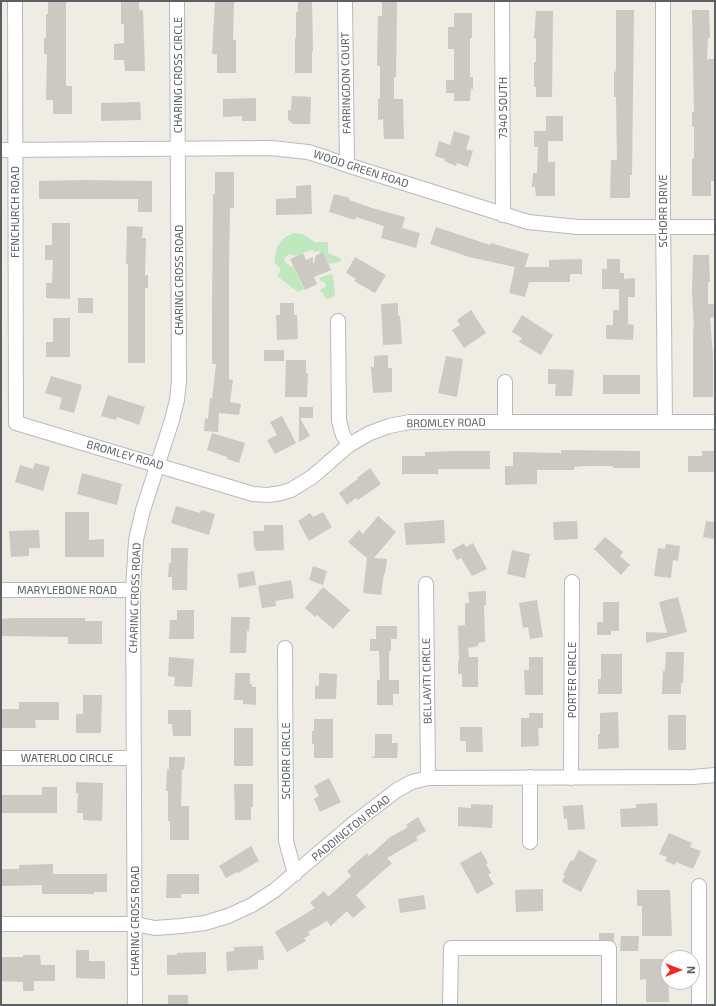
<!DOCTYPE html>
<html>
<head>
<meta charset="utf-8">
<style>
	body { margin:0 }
	#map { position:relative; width:716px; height:1006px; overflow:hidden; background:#efece3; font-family:"Exo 2",sans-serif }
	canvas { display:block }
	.frame { position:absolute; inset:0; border:2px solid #5b6065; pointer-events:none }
	.north { position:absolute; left:660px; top:950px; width:40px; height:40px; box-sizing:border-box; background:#fff; border:1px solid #bdbfc1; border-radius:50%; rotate:90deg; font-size:11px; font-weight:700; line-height:16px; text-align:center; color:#5b6065 }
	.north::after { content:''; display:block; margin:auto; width:14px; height:18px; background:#f52623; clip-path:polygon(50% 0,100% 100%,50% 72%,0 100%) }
</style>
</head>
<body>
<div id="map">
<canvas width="716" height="1006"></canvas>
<div class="frame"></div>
<div class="north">N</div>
</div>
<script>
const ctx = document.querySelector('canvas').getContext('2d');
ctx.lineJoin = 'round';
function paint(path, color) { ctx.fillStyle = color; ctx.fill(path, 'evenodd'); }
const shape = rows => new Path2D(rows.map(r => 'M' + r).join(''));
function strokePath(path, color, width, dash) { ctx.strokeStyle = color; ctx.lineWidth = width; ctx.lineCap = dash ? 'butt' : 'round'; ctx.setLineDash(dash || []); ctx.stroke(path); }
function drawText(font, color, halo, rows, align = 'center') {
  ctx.font = font + ' "Exo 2",sans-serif'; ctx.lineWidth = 3; ctx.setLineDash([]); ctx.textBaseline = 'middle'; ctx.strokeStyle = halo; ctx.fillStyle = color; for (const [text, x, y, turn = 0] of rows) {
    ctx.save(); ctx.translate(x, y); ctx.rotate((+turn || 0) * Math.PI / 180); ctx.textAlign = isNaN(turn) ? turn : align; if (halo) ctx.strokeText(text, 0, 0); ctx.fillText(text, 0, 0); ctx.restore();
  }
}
paint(shape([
	[293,233,303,234,315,242,328,242,328,253,336,256,341,259,340,262,329,264,323,252,320,253,319,251,314,252,312,250,294,256,290,254,284,258,285,262,291,267,293,266,304,289,298,292,277,276,281,270,274,262,277,247,284,238],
	[330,274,332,274,333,276,335,296,327,299,320,290,325,287,326,284,323,281,321,282,319,278]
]), '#c0e8be');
paint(shape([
	[48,1,66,1,66,86,72,86,72,114,53,114,53,100,46,100,47,54,44,54,44,38,46,38,46,14,48,14],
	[121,1,139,1,139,10,143,10,145,71,125,71,124,60,114,60,114,44,124,43,124,24,121,24],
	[215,1,234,1,233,40,236,40,236,73,217,73,217,54,212,54],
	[299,1,312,1,313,51,312,51,312,73,295,73,295,38,296,38,296,12,298,12,298,2,299,2],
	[382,1,397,1,396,77,394,77,394,99,403,99,404,139,384,139,383,119,378,120,378,99,380,99,380,66,377,66,378,16,382,16],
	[616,10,634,10,632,175,630,175,630,198,610,198,611,160,617,160,616,97,614,97,614,72,616,71],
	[692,10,709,10,710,38,708,38,707,59,715,59,715,181,711,181,711,196,692,196,692,159,694,159,694,127,692,127,692,112,694,112],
	[536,11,553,11,552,97,536,97,536,87,534,87,534,62,536,62,536,38,534,38],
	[454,13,472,13,472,38,470,38,470,77,473,77,473,89,471,89,470,101,454,101,454,93,446,93,446,80,454,80,454,49,448,49,448,27,454,27],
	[292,96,311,97,310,124,293,124,288,120,288,110,291,110],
	[256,98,256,121,242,121,242,116,223,117,223,99],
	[140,102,141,120,101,121,101,103],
	[546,116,563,116,563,141,548,141,548,162,555,162,555,196,536,196,535,187,532,187,533,173,537,173,538,147,534,147,534,131,546,131],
	[454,131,470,136,466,149,473,151,468,167,457,163,456,166,444,161,445,159,435,156,439,141,450,145],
	[215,172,234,172,234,208,230,208,229,267,229,379,233,380,230,402,241,404,239,415,219,413,218,432,204,431,205,418,208,419,210,398,212,399,216,364,212,364,212,312,213,194,215,194],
	[83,180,152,181,152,212,138,212,138,199,39,199,39,181],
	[311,185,312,214,276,215,276,199,296,198,296,186],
	[334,194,350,198,349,200,372,208,405,217,402,228,420,233,416,248,381,238,384,226,356,217,355,220,329,212],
	[52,223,70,223,70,299,46,298,46,283,52,283,53,260,45,260,45,245,52,245],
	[127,226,143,227,142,238,146,238,145,275,148,275,148,288,145,288,145,363,128,363,128,264,126,264],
	[436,227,490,245,491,243,529,254,525,267,549,267,549,260,582,259,582,274,570,274,570,282,529,282,525,297,509,293,515,267,469,257,430,244],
	[323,252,331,270,314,277,317,284,305,290,290,259,303,253,306,260,313,257,313,266,316,255],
	[693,255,709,255,710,282,708,282,708,304,715,304,715,317,710,318,713,356,713,397,693,397,693,329,694,329,692,294],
	[355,257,386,275,375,293,354,281,356,279,346,273],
	[607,259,620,259,620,273,624,273,624,279,635,278,635,297,628,297,628,324,634,325,633,340,606,339,606,325,613,325,613,310,619,310,619,289,602,289,602,269,607,269],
	[78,298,93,298,93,313,78,313],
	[280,303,294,303,294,315,297,315,298,339,277,340,276,315,280,315],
	[398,303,398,315,400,316,402,344,383,345,381,304],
	[471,310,486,333,464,348,452,330,460,325,457,320],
	[522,315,553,335,541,355,519,342,522,338,512,332],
	[53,318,70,318,70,357,46,357,46,342,53,342],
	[264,350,284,350,284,361,264,361],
	[388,355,388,368,392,368,392,392,373,393,371,367,374,367,374,356],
	[446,356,463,359,457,397,438,393],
	[286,360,306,360,306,373,308,373,307,397,285,397],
	[548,369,574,370,572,396,555,396,556,384,548,384],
	[603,375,640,375,640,394,603,394],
	[51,376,82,385,74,413,59,409,62,398,45,393],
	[108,395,145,407,139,425,117,417,116,420,101,416],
	[299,407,313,407,313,418,300,418,310,436,299,442],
	[282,416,296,443,275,454,267,440,277,435,270,422],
	[212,433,245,443,239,463,227,459,227,457,207,450],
	[561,450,640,451,640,468,613,468,613,466,586,466,574,467,574,470,537,470,537,484,505,485,505,466,513,466,513,452,561,453],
	[454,451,490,451,490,469,438,469,438,474,402,474,402,456,425,456,425,452],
	[702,451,715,451,715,472,688,472,688,456,702,456],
	[35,463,50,467,43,491,15,482,20,465,33,469],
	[370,468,381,484,358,500,356,498,347,505,339,493,358,479,357,478],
	[82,473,122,484,117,505,77,494],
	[176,506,200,513,201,510,215,514,209,535,171,523],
	[65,512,89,512,89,540,104,539,104,557,65,557],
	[323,512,332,527,309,541,298,521,310,513,313,517],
	[378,516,396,532,374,558,387,559,385,574,384,573,381,595,363,593,367,558,348,542,359,530,363,534],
	[444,520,445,543,406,545,404,523],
	[577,521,578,539,554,540,553,522],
	[706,521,715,522,715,539,703,537],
	[264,525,283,525,284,550,255,551,256,549,254,548,253,531,264,531],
	[39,530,40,548,29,548,29,556,11,557,9,531],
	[605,537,623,552,620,556,630,565,621,575,594,549],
	[464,543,466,547,473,543,487,569,472,576,461,558,457,560,452,550],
	[666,544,680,546,678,561,673,560,671,578,654,576,658,548,665,549],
	[171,548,188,548,187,590,172,590,172,577,168,577,169,563,171,563],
	[512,550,530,554,525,578,507,574],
	[313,566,327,571,323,585,309,580],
	[254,571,256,585,239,588,237,574],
	[291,580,294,598,275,601,276,606,262,608,258,586],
	[323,587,350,610,333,629,317,615,315,617,305,608],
	[486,591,486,605,484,605,485,642,478,643,478,646,468,648,469,657,478,657,478,687,462,687,462,674,458,674,458,661,459,661,458,626,465,625,465,603,469,603,468,592],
	[678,597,687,632,646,643,646,632,667,633,659,602],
	[537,600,543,637,530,639,528,627,523,628,519,603],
	[603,602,619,602,619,631,611,631,611,635,597,635,597,622,603,622],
	[177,610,194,610,194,639,169,639,170,620,177,620],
	[231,617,250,617,249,631,247,631,246,653,230,653],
	[15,618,85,618,85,621,102,621,102,644,68,644,68,637,1,636,1,619],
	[376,626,397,626,397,639,391,639,391,651,389,651,389,680,399,680,399,694,393,694,393,705,377,705,377,680,380,680,379,651,370,651,370,639,376,639],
	[666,652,684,652,683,683,681,683,681,694,662,694,663,671,665,671],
	[601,654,622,654,622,694,598,694,598,679,601,679],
	[169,657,194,659,192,687,174,686,175,677,168,676],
	[529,657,543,657,543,695,525,695,524,670,529,670],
	[235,673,250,673,250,684,252,684,252,687,256,687,256,705,243,704,243,700,234,700],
	[319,673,337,674,336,699,315,699,315,686,319,686],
	[83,695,102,695,101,733,76,733,76,714,83,714],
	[19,702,59,702,59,720,35,720,36,728,1,728,1,709,19,709],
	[168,710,191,710,191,736,173,736,172,724,168,724],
	[618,712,619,748,598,749,598,734,600,734,600,713],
	[529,713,543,713,543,728,538,728,539,746,521,747,521,718,529,718],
	[668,715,686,715,686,750,668,750],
	[314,719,333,719,333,758,314,758,314,744,312,744,312,731,314,731],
	[460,727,482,727,483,752,466,752,466,741,460,741],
	[234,728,253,728,253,766,234,766],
	[375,734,392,734,392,743,398,743,397,758,370,758,375,756],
	[169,757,185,757,184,770,182,769,181,806,189,806,189,840,170,840,170,821,168,821,168,791,166,791,167,769,169,769],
	[329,778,341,802,320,812,314,799,319,796,314,786],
	[76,782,103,783,102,821,83,820,83,813,77,813,78,793,76,793],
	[234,784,253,784,253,807,251,807,251,820,235,820],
	[42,787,57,787,57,813,1,813,1,795,42,795],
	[657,803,658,826,621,827,620,809,636,808,636,804],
	[471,804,493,805,492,828,458,826,458,807,471,808],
	[583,805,585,829,568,830,567,819,564,819,563,806],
	[418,817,426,831,416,837,418,840,387,858,392,863,356,895,366,907,353,918,347,911,331,926,327,921,308,932,310,935,304,938,306,941,287,952,275,932,315,908,310,903,324,891,328,897,351,876,347,871,367,853,369,856,389,838,408,827,406,825],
	[669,833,692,843,690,847,701,851,693,869,676,862,675,865,665,861,667,857,659,854],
	[251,846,259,861,238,873,237,872,226,878,219,866],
	[579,850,597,860,581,892,562,882,565,875,563,875,571,860,573,861],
	[481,851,488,863,486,864,491,873,488,875,494,884,477,894,460,863],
	[53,864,53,874,107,874,107,892,94,892,94,894,42,894,42,885,1,886,1,869,19,869,19,865],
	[167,874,199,874,199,894,181,894,181,898,166,898],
	[543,889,543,911,516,912,515,890],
	[637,890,670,890,672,936,642,936,642,906,637,906],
	[424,895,426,909,400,913,398,899],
	[599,933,614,933,614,942,609,940,599,940],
	[621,936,639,936,638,951,620,951],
	[263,946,264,960,258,960,258,969,227,971,226,952,234,951,234,947],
	[76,950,89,950,89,961,105,961,105,979,76,978],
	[206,952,206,974,167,975,167,955,177,955,177,953],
	[23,955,40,955,41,965,55,965,55,981,34,981,34,991,23,991,23,982,1,981,1,957,23,957],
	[640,959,668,959,669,1002,646,1002,646,979,640,980],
	[168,995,188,995,188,1005,168,1005]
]), '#ccc8c2');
const minor = shape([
	[15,1,16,423,253,494,268,495,281,493,291,490,312,477,349,445,370,433,389,426,410,422,715,422],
	[345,1,347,165],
	[502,1,503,215],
	[663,1,663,211,665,422],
	[1,150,271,148,308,152,324,157,347,165,528,222,578,227,715,227],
	[338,321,339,421,343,435,349,445],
	[505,422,505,382],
	[426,584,428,778],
	[1,590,133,590],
	[285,648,286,841,295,874],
	[1,758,134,758],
	[571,778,572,582],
	[530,842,530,777],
	[699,886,699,1005],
	[1,924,135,924,155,928,181,926,205,923,228,916,252,905,275,890,354,823,397,790,412,782,428,778,693,777,715,775],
	[135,1005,133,590,136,540,143,510,172,420,177,400,179,381,177,1],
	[450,1005,451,948,609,948,609,1005]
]);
strokePath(minor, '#b6babe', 16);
strokePath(minor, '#fff', 14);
drawText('11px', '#5b6065', '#fff', [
	["CHARING CROSS CIRCLE",178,75,-90],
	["FARRINGDON COURT",346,83,-91],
	["7340 SOUTH",503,108,-90],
	["WOOD GREEN ROAD",361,169,18],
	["SCHORR DRIVE",663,211,-90],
	["FENCHURCH ROAD",15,212,-90],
	["CHARING CROSS ROAD",179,280,-90],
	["BROMLEY ROAD",446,423,-1],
	["BROMLEY ROAD",125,455,16],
	["MARYLEBONE ROAD",67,590],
	["CHARING CROSS ROAD",135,598,-88],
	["PORTER CIRCLE",572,680,-90],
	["BELLAVITI CIRCLE",427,681,-91],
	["WATERLOO CIRCLE",67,758],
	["SCHORR CIRCLE",286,761,-90],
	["PADDINGTON ROAD",351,828,-39],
	["CHARING CROSS ROAD",135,921,-90]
]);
</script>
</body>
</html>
